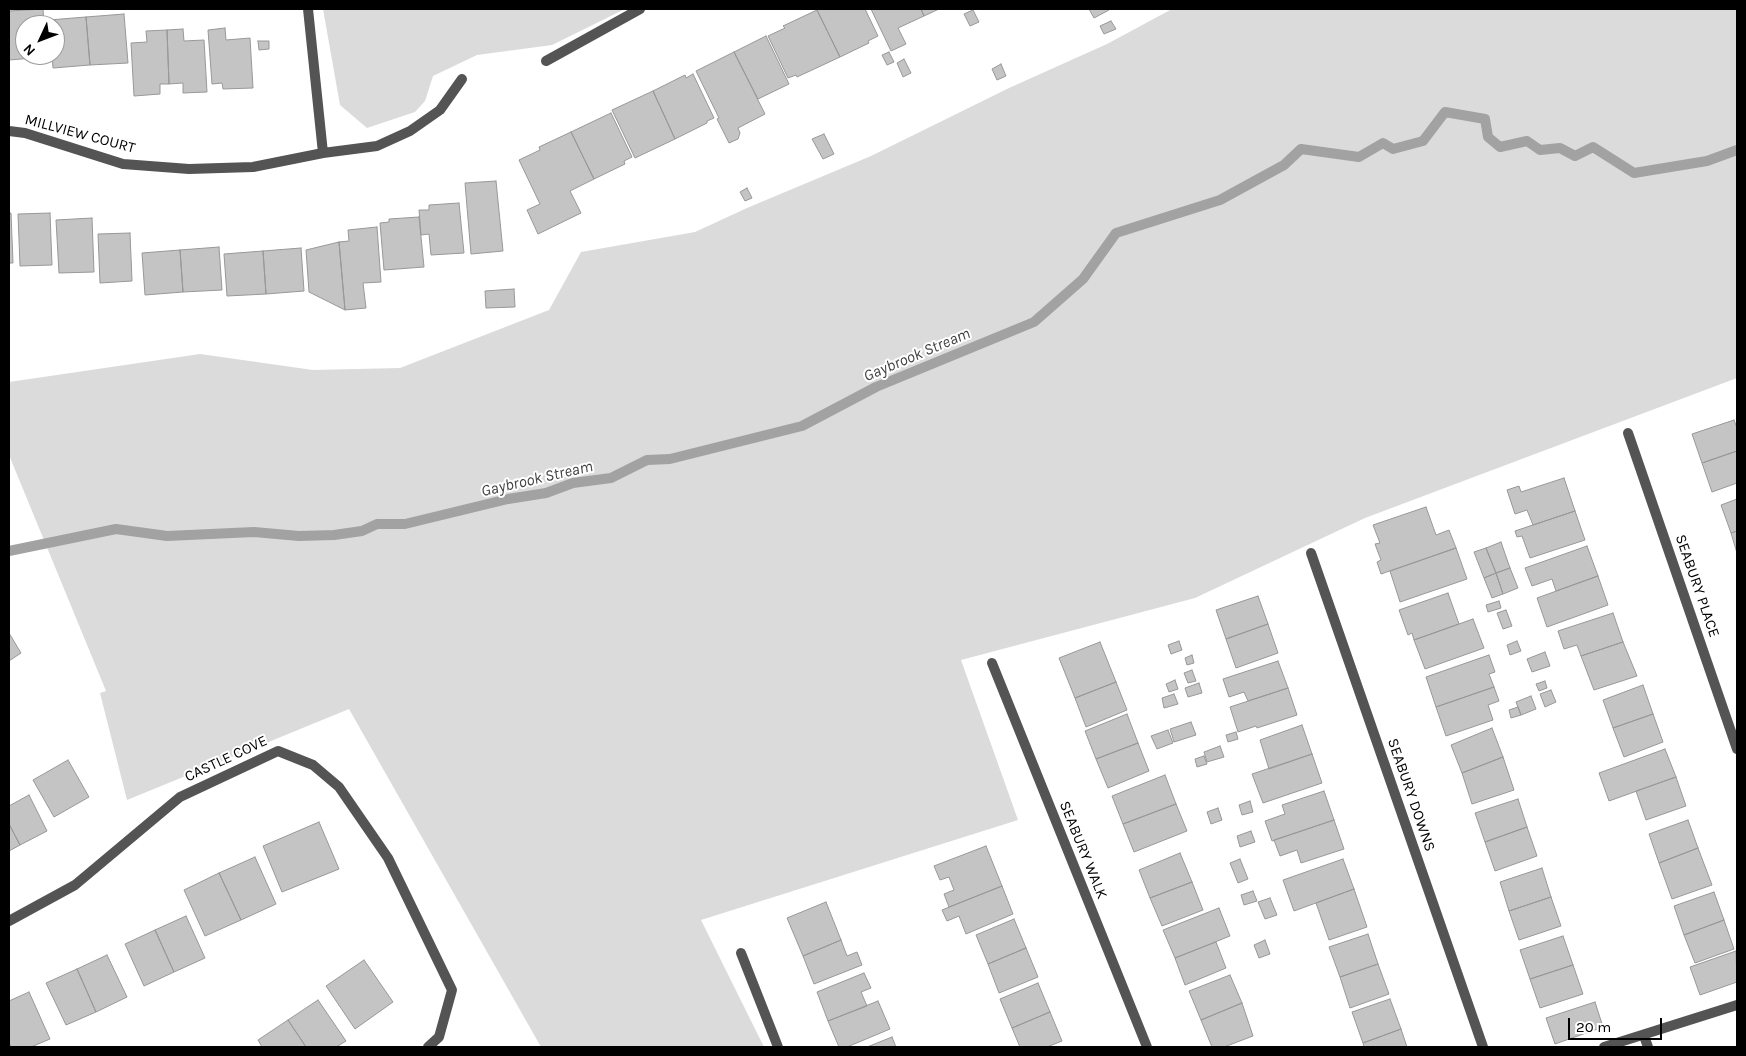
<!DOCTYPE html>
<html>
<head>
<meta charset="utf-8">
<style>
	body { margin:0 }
	#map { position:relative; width:1746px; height:1056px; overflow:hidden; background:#fff; font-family:Karla,sans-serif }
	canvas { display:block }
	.frame { position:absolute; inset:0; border:10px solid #000; pointer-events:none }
	.north { position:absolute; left:15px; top:15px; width:50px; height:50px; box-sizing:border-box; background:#fff; border:1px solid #999; border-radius:50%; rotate:227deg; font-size:14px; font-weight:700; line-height:20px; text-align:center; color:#000 }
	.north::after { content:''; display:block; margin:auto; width:18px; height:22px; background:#000; clip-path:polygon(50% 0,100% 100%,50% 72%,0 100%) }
	.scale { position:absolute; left:1568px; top:1018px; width:94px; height:22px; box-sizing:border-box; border:2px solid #000; border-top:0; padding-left:6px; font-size:15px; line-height:18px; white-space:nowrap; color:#000; -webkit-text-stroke:4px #fff; paint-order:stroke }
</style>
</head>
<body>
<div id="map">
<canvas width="1746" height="1056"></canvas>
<div class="frame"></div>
<div class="north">N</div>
<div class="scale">20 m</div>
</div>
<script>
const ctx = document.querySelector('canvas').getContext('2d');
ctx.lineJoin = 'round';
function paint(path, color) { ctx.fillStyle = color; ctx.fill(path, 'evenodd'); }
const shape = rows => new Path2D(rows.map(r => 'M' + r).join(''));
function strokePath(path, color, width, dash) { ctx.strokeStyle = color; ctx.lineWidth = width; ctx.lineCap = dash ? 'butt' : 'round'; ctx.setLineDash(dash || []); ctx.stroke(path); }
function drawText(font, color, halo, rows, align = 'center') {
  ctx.font = font + ' Karla,sans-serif'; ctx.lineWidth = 4; ctx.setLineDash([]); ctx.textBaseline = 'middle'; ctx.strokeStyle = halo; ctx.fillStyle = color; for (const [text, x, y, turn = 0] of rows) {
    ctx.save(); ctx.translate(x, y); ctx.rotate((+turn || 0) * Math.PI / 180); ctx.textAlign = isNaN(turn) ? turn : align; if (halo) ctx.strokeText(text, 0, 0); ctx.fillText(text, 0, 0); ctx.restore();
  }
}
paint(shape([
	[323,9,625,9,552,45,477,55,433,76,425,101,415,112,367,128,340,105],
	[1172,9,1737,9,1737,378,1365,518,1195,598,961,660,1018,820,701,920,764,1047,541,1047,349,709,127,800,100,693,106,691,9,455,9,382,200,354,313,370,400,368,549,310,581,252,695,232,747,208,871,156,1009,88,1107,44]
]), '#dbdbdb');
strokePath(shape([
	[9,551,116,529,167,536,254,532,299,536,334,535,362,531,377,524,405,524,508,499,546,493,573,483,611,478,647,460,670,459,802,426,876,387,1034,322,1083,279,1116,233,1220,200,1284,165,1301,149,1359,157,1383,143,1393,149,1423,141,1445,112,1485,119,1488,137,1500,147,1527,141,1540,150,1560,148,1575,156,1593,147,1634,173,1707,161,1737,150]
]), '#a2a2a2', 10);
const building = shape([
	[43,9,44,25,25,25,25,55,46,55,46,57,9,60,9,11,43,9],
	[819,9,865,9,878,36,868,41,869,43,840,57,817,10,819,9],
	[871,9,921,9,924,16,898,28,906,44,891,51,871,9],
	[921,9,939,9,924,16,921,9],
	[1089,9,1108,9,1109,10,1094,18,1089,9],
	[817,10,840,57,797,77,796,75,788,78,768,36,785,28,783,26,817,10],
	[973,10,979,22,970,26,964,14,973,10],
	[124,14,128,63,90,65,86,17,124,14],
	[86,17,90,65,53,68,52,55,55,55,55,25,49,25,49,20,86,17],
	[1111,21,1116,29,1104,34,1100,26,1111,21],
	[225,28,226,40,250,38,253,88,223,89,222,83,212,84,208,30,225,28],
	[183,29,184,41,204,40,207,92,183,93,183,83,169,84,167,30,183,29],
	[167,30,169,84,160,84,160,94,134,96,131,43,147,42,146,31,167,30],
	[766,36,789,84,758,99,734,52,766,36],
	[258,41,269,41,269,49,259,50,258,41],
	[734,52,765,114,738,128,740,133,738,139,729,143,717,119,719,118,696,71,734,52],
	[889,52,894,62,887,65,882,55,889,52],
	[904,59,911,73,903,77,897,63,904,59],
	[1001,64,1006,76,997,80,992,69,1001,64],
	[693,74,714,118,707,121,707,123,675,139,653,91,685,75,686,78,693,74],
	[653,91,675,139,635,158,612,110,653,91],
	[611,113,632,157,624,161,625,164,594,179,571,132,611,113],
	[571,132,594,179,570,191,581,213,538,234,527,210,540,204,519,160,540,150,539,147,571,132],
	[824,134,834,154,823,159,812,139,824,134],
	[496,181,503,251,471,254,465,183,496,181],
	[747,188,752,198,745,201,740,192,747,188],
	[459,203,464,253,431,255,429,234,421,235,419,210,429,210,429,205,459,203],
	[9,213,11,213,13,263,9,263,9,213],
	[50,213,52,265,20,266,18,214,50,213],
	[419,217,424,267,384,270,380,223,389,222,389,219,419,217],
	[92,218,94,272,59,273,56,220,92,218],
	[377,227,381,282,363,283,366,308,345,310,339,242,349,241,348,230,377,227],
	[130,233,132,281,100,283,98,234,130,233],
	[339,242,345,310,309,292,306,250,339,242],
	[219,247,222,290,183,292,180,250,219,247],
	[301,248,304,291,266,294,263,251,301,248],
	[180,250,183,292,145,295,142,253,180,250],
	[263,251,266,294,227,296,224,254,263,251],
	[514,289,515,307,486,308,485,291,514,289],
	[1734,420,1737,428,1737,451,1702,463,1692,434,1734,420],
	[1737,451,1737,483,1712,492,1702,463,1737,451],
	[1564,478,1575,511,1533,525,1527,510,1515,514,1507,490,1519,486,1521,492,1564,478],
	[1737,499,1737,531,1731,533,1721,505,1737,499],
	[1426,507,1436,535,1449,530,1456,548,1381,574,1377,562,1381,560,1375,544,1380,543,1373,525,1426,507],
	[1575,511,1585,540,1530,558,1522,536,1517,537,1515,531,1575,511],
	[1737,531,1737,553,1731,533,1737,531],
	[1501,542,1510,568,1496,573,1486,548,1501,542],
	[1587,546,1598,576,1556,591,1552,579,1532,586,1525,568,1587,546],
	[1456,548,1467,579,1400,602,1390,571,1456,548],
	[1486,548,1496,573,1484,578,1474,552,1486,548],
	[1510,568,1518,588,1503,594,1496,573,1510,568],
	[1496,573,1503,594,1492,598,1484,578,1496,573],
	[1598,576,1608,605,1547,627,1537,598,1598,576],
	[1448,593,1459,624,1414,640,1412,633,1408,635,1399,610,1448,593],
	[1258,596,1268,624,1226,639,1216,610,1258,596],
	[1499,601,1501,608,1488,612,1486,605,1499,601],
	[1506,610,1512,626,1503,629,1497,613,1506,610],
	[1613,613,1623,642,1581,656,1577,645,1564,649,1558,631,1613,613],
	[1473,619,1484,648,1425,669,1414,640,1473,619],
	[1268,624,1278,653,1236,668,1226,639,1268,624],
	[9,633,21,653,9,661,9,633],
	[1179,641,1182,650,1171,654,1168,645,1179,641],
	[1517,641,1521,651,1510,655,1507,645,1517,641],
	[1100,642,1116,682,1075,698,1059,658,1100,642],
	[1623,642,1637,676,1594,690,1581,656,1623,642],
	[1545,652,1550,666,1532,672,1527,659,1545,652],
	[1192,655,1194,663,1187,665,1185,658,1192,655],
	[1489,655,1495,672,1489,674,1494,687,1436,707,1426,677,1489,655],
	[1278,661,1288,688,1248,701,1244,692,1229,697,1223,679,1278,661],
	[1192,670,1196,681,1188,683,1184,673,1192,670],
	[1175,680,1178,689,1169,692,1166,684,1175,680],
	[1545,681,1547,688,1539,691,1536,684,1545,681],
	[1116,682,1127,710,1086,727,1075,698,1116,682],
	[1199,683,1202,693,1188,697,1185,688,1199,683],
	[1643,685,1653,714,1613,728,1603,700,1643,685],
	[1494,687,1499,701,1488,705,1493,720,1446,736,1436,707,1494,687],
	[1288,688,1297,715,1257,728,1256,726,1238,732,1230,707,1288,688],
	[1551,690,1556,702,1545,707,1540,694,1551,690],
	[1174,694,1178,704,1164,708,1162,698,1174,694],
	[1531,696,1536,709,1521,715,1516,702,1531,696],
	[1518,707,1521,715,1511,718,1509,710,1518,707],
	[1127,714,1138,743,1096,759,1085,731,1127,714],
	[1653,714,1663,742,1624,757,1613,728,1653,714],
	[1191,722,1196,735,1174,742,1170,729,1191,722],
	[1302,725,1312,754,1269,769,1260,740,1302,725],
	[1492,728,1503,757,1462,773,1451,745,1492,728],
	[1168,730,1173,743,1157,749,1151,736,1168,730],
	[1236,732,1238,739,1228,742,1226,735,1236,732],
	[1138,743,1149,771,1108,788,1096,759,1138,743],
	[1220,746,1224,757,1207,762,1204,752,1220,746],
	[1665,749,1676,777,1609,801,1599,773,1665,749],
	[1312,754,1322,783,1263,803,1252,774,1312,754],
	[1204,756,1207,764,1197,767,1195,759,1204,756],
	[1503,757,1514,790,1472,804,1462,773,1503,757],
	[68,760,89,797,54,817,33,780,68,760],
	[1165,775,1176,804,1123,824,1112,796,1165,775],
	[1676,777,1686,806,1646,820,1636,791,1676,777],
	[1324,791,1334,820,1272,841,1265,821,1285,814,1282,805,1324,791],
	[29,795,47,831,20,845,9,824,9,806,29,795],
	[1518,799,1527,827,1485,842,1475,813,1518,799],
	[1250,801,1253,812,1242,815,1239,805,1250,801],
	[1176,804,1187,831,1134,852,1123,824,1176,804],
	[1218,808,1222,820,1211,824,1207,812,1218,808],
	[1334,820,1344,849,1301,863,1297,850,1280,856,1274,840,1334,820],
	[1688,820,1698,848,1659,863,1649,834,1688,820],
	[319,822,339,869,282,892,263,846,319,822],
	[9,824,20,845,9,851,9,824],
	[1527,827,1537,856,1495,871,1485,842,1527,827],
	[1251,831,1255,842,1240,847,1237,836,1251,831],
	[986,846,1002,886,949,907,944,894,954,890,949,877,940,880,934,866,986,846],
	[1698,848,1712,885,1672,899,1659,863,1698,848],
	[1180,853,1192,882,1150,898,1139,870,1180,853],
	[255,857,276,904,241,920,219,873,255,857],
	[1240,859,1248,879,1238,883,1230,863,1240,859],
	[1343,859,1354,889,1294,911,1283,880,1343,859],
	[1542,868,1551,897,1509,911,1500,882,1542,868],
	[219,873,241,920,205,936,184,890,219,873],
	[1192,882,1203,910,1162,926,1150,898,1192,882],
	[1002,886,1013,914,966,934,959,916,947,921,942,910,1002,886],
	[1354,889,1367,927,1329,940,1316,903,1354,889],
	[1253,891,1257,901,1244,905,1241,895,1253,891],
	[1714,892,1724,920,1684,935,1674,906,1714,892],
	[1551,897,1561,926,1519,940,1509,911,1551,897],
	[1270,898,1277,915,1265,919,1258,902,1270,898],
	[826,902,841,940,803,956,787,918,826,902],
	[1219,908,1230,936,1175,958,1163,930,1219,908],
	[186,916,205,958,174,972,155,930,186,916],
	[1014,919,1026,948,988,964,976,935,1014,919],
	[1724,920,1734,949,1695,963,1684,935,1724,920],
	[155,930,174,972,144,986,125,944,155,930],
	[1368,934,1378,964,1340,977,1329,947,1368,934],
	[1563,936,1573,965,1530,979,1520,950,1563,936],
	[841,940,847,956,857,952,862,965,814,984,803,956,841,940],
	[1265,940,1270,954,1259,958,1254,945,1265,940],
	[1216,942,1226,968,1185,985,1175,958,1216,942],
	[1026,948,1038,977,999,993,988,964,1026,948],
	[1736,951,1737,982,1700,995,1690,967,1736,951],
	[107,955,127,997,96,1012,77,969,107,955],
	[364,960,393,1002,355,1029,326,986,364,960],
	[1378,964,1389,994,1350,1008,1340,977,1378,964],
	[1573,965,1583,994,1540,1008,1530,979,1573,965],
	[77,969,96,1012,66,1025,46,983,77,969],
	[864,973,871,988,861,992,867,1006,828,1021,817,992,864,973],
	[1230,975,1242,1003,1201,1020,1189,991,1230,975],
	[1038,983,1050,1012,1012,1028,1000,999,1038,983],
	[29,992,50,1039,31,1047,11,1047,9,1043,9,1001,29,992],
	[1390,999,1401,1029,1363,1043,1352,1012,1390,999],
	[318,1000,346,1041,336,1047,306,1047,288,1020,318,1000],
	[878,1001,890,1029,847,1047,839,1047,828,1021,878,1001],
	[1595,1002,1603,1027,1555,1044,1546,1018,1595,1002],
	[1242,1003,1253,1036,1224,1047,1212,1047,1201,1020,1242,1003],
	[1050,1012,1062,1041,1047,1047,1020,1047,1012,1028,1050,1012],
	[288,1020,306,1047,262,1047,258,1040,288,1020],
	[1401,1029,1407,1047,1364,1047,1363,1043,1401,1029],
	[892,1037,896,1047,867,1047,892,1037]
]);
paint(building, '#c4c4c4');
strokePath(building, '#989898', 1);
strokePath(shape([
	[308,9,323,153],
	[546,61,640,9],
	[9,131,25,133,123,164,189,169,253,167,323,153,377,146,410,131,440,110,462,79],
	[1628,433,1737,749],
	[1311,553,1483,1047],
	[992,663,1147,1047],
	[9,921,75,885,180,797,278,751,313,765,339,787,388,858,452,990,439,1037,428,1047],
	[741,953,778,1047],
	[1644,1036,1648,1047],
	[1604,1047,1737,1005]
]), '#545454', 10);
drawText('15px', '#000', '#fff', [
	["MILLVIEW COURT",80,134,15],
	["SEABURY PLACE",1697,586,71],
	["CASTLE COVE",226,759,-25],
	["SEABURY DOWNS",1411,795,71],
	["SEABURY WALK",1083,850,68]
]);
drawText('italic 16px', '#434343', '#fff', [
	["Gaybrook Stream",917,355,-23],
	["Gaybrook Stream",537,479,-13]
]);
</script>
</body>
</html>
